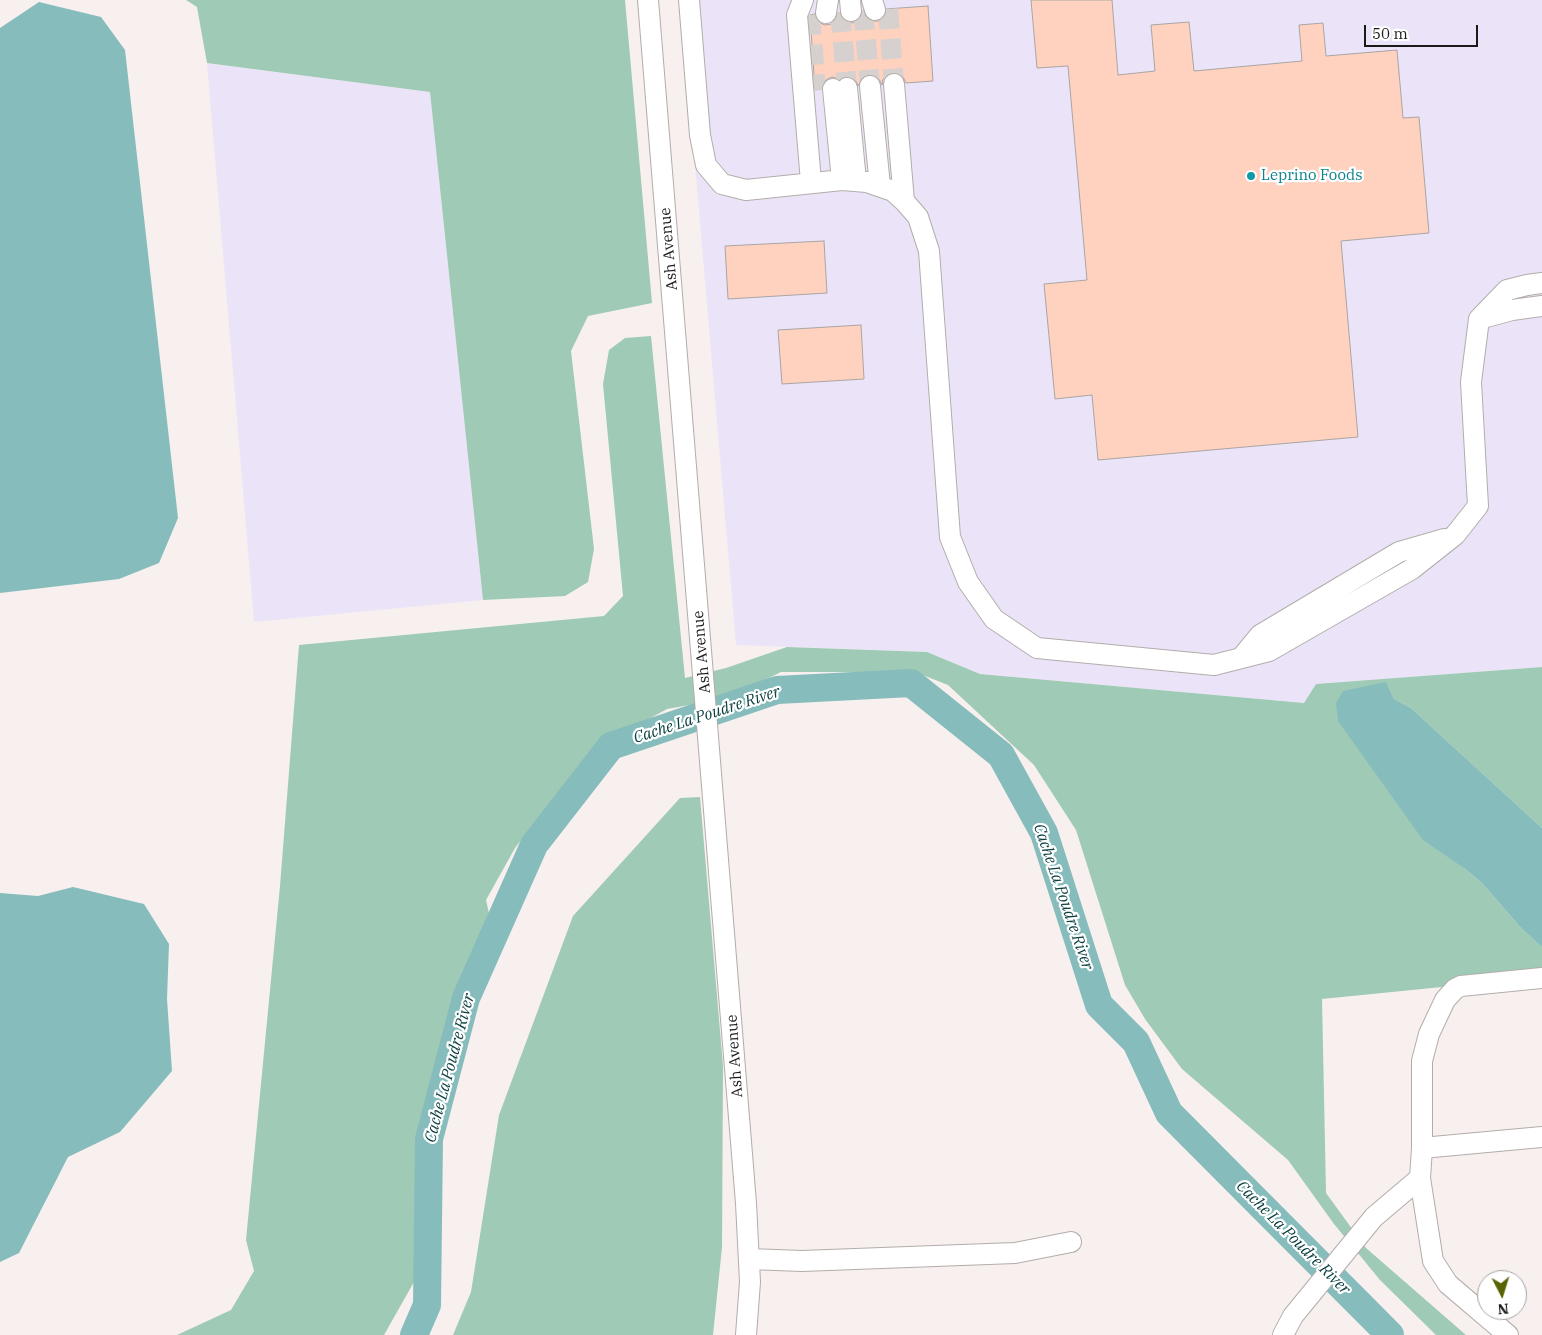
<!DOCTYPE html>
<html>
<head>
<meta charset="utf-8">
<style>
	body { margin:0 }
	#map { position:relative; width:1542px; height:1335px; overflow:hidden; background:#f7f0ee; font-family:"IBM Plex Serif",serif }
	canvas { display:block }
	.north { position:absolute; left:1477px; top:1270px; width:50px; height:50px; box-sizing:border-box; background:#fff; border:1px solid #a4a3a3; border-radius:50%; rotate:175deg; font-size:14px; font-weight:700; line-height:20px; text-align:center; color:#1c1919 }
	.north::after { content:''; display:block; margin:auto; width:18px; height:22px; background:#586304; clip-path:polygon(50% 0,100% 100%,50% 72%,0 100%) }
	.scale { position:absolute; left:1364px; top:25px; width:114px; height:22px; box-sizing:border-box; border:2px solid #1c1919; border-top:0; padding-left:6px; font-size:15px; line-height:18px; white-space:nowrap; color:#1c1919; -webkit-text-stroke:4px #fff; paint-order:stroke }
</style>
</head>
<body>
<div id="map">
<canvas width="1542" height="1335"></canvas>
<div class="north">N</div>
<div class="scale">50 m</div>
</div>
<script>
const ctx = document.querySelector('canvas').getContext('2d');
ctx.lineJoin = 'round';
function paint(path, color) { ctx.fillStyle = color; ctx.fill(path, 'evenodd'); }
const shape = rows => new Path2D(rows.map(r => 'M' + r).join(''));
function strokePath(path, color, width, dash) { ctx.strokeStyle = color; ctx.lineWidth = width; ctx.lineCap = dash ? 'butt' : 'round'; ctx.setLineDash(dash || []); ctx.stroke(path); }
function drawText(font, color, halo, rows, align = 'center') {
  ctx.font = font + ' "IBM Plex Serif",serif'; ctx.lineWidth = 4.5; ctx.setLineDash([]); ctx.textBaseline = 'middle'; ctx.strokeStyle = halo; ctx.fillStyle = color; for (const [text, x, y, turn = 0] of rows) {
    ctx.save(); ctx.translate(x, y); ctx.rotate((+turn || 0) * Math.PI / 180); ctx.textAlign = isNaN(turn) ? turn : align; if (halo) ctx.strokeText(text, 0, 0); ctx.fillText(text, 0, 0); ctx.restore();
  }
}
paint(shape([
	[681,0,1542,0,1542,667,1316,684,1304,703,980,674,927,652,736,645],
	[207,63,430,92,483,600,254,622]
]), '#ebe4f9');
paint(shape([
	[186,0,625,0,652,303,588,316,571,351,594,549,588,582,565,596,483,600,430,92,207,63,197,7],
	[651,336,685,678,726,668,787,647,927,652,980,674,1304,703,1316,684,1542,667,1542,828,1411,708,1394,699,1386,682,1464,868,1482,883,1521,928,1542,947,1542,977,1322,999,1326,1193,1366,1248,1466,1335,1436,1335,1380,1280,1334,1224,1288,1160,1182,1069,1145,1019,1125,985,1076,830,1034,765,948,685,915,672,781,672,728,698,667,709,592,750,515,848,486,900,490,918,457,1004,423,1144,419,1273,384,1335,177,1335,231,1310,254,1271,246,1240,280,886,299,645,604,616,623,596,603,384,609,350,625,338],
	[700,797,723,1066,722,1247,713,1335,453,1335,471,1292,499,1115,573,916,680,798]
]), '#9fcab6');
paint(shape([
	[39,2,101,17,125,50,178,518,159,563,119,579,0,593,0,28],
	[1386,682,1394,699,1411,708,1542,828,1542,947,1521,928,1482,883,1464,868,1423,840,1338,721,1336,703,1343,691],
	[73,887,144,904,169,944,167,999,172,1071,120,1132,68,1157,19,1253,0,1262,0,893,38,896]
]), '#86bcbc');
strokePath(shape([
	[414,1335,427,1305,429,1139,466,998,534,845,611,746,777,690,911,683,1001,755,1044,833,1099,1005,1136,1042,1169,1113,1390,1335]
]), '#86bcbc', 28);
const building = shape([
	[1031,0,1112,0,1118,75,1155,71,1151,25,1189,22,1194,71,1302,61,1299,25,1323,23,1326,56,1397,50,1403,118,1419,117,1429,233,1341,241,1358,437,1098,460,1092,395,1055,399,1044,284,1087,280,1068,66,1037,68,1031,0],
	[928,6,933,81,906,83,903,77,899,73,893,72,887,75,883,79,882,85,879,79,875,75,869,74,863,77,858,86,856,81,851,77,845,76,839,79,832,77,826,80,822,84,821,89,815,90,810,15,815,14,818,22,825,25,831,24,835,21,839,12,842,18,846,22,852,23,858,20,862,16,863,11,867,19,872,21,878,21,884,18,886,9,928,6],
	[824,241,827,293,728,299,725,246,824,241],
	[861,325,864,379,782,384,778,330,861,325]
]);
paint(building, '#fed2bf');
strokePath(building, '#aba5a3', 1);
strokePath(shape([
	[888,9,894,84],
	[863,10,870,86],
	[840,12,847,88],
	[810,15,816,90]
]), '#d6d0ce', 20, [20, 10]);
const minor = shape([
	[648,0,746,1203,750,1282,746,1335],
	[689,0,700,135,706,165,722,184,746,190,842,180,867,182,893,191,904,201,918,217,929,251,950,537,968,582,994,619,1037,648,1214,665,1269,651,1412,569,1455,535,1478,506,1471,382,1479,319,1507,290,1527,285,1542,283],
	[803,0,797,15,811,182],
	[850,0,851,11],
	[872,0,875,10],
	[826,13,828,0],
	[894,84,904,201],
	[870,86,880,186],
	[847,88,856,181],
	[833,89,842,180],
	[1479,319,1512,310,1542,306],
	[1241,658,1260,635,1399,552,1444,539],
	[1422,1148,1422,1061,1429,1034,1445,1000,1455,989,1461,986,1542,978],
	[749,1259,802,1261,1015,1253,1071,1242],
	[1283,1335,1293,1316,1374,1217,1420,1178],
	[1508,1335,1448,1284,1433,1261,1420,1178,1422,1148,1542,1137]
]);
strokePath(minor, '#b3adaa', 22);
strokePath(minor, '#fff', 20);
for (const [x, y, r, color] of [
	[1251,176,5,"#0f9aa8"]
]) { const dot = new Path2D(); dot.arc(x, y, r, 0, 2 * Math.PI); ctx.fillStyle = color; ctx.fill(dot); strokePath(dot, '#fff', 2); }
drawText('15px', '#0d838f', '#fff', [
	["Leprino Foods",1261,176]
], 'left');
drawText('15px', '#1c1919', '#fff', [
	["Ash Avenue",669,249,-95],
	["Ash Avenue",702,652,-95],
	["Ash Avenue",735,1056,-94]
]);
drawText('italic 16px', '#0d4041', '#fff', [
	["Cache La Poudre River",707,715,-18],
	["Cache La Poudre River",1063,897,71],
	["Cache La Poudre River",450,1068,-75],
	["Cache La Poudre River",1293,1238,45]
]);
</script>
</body>
</html>
